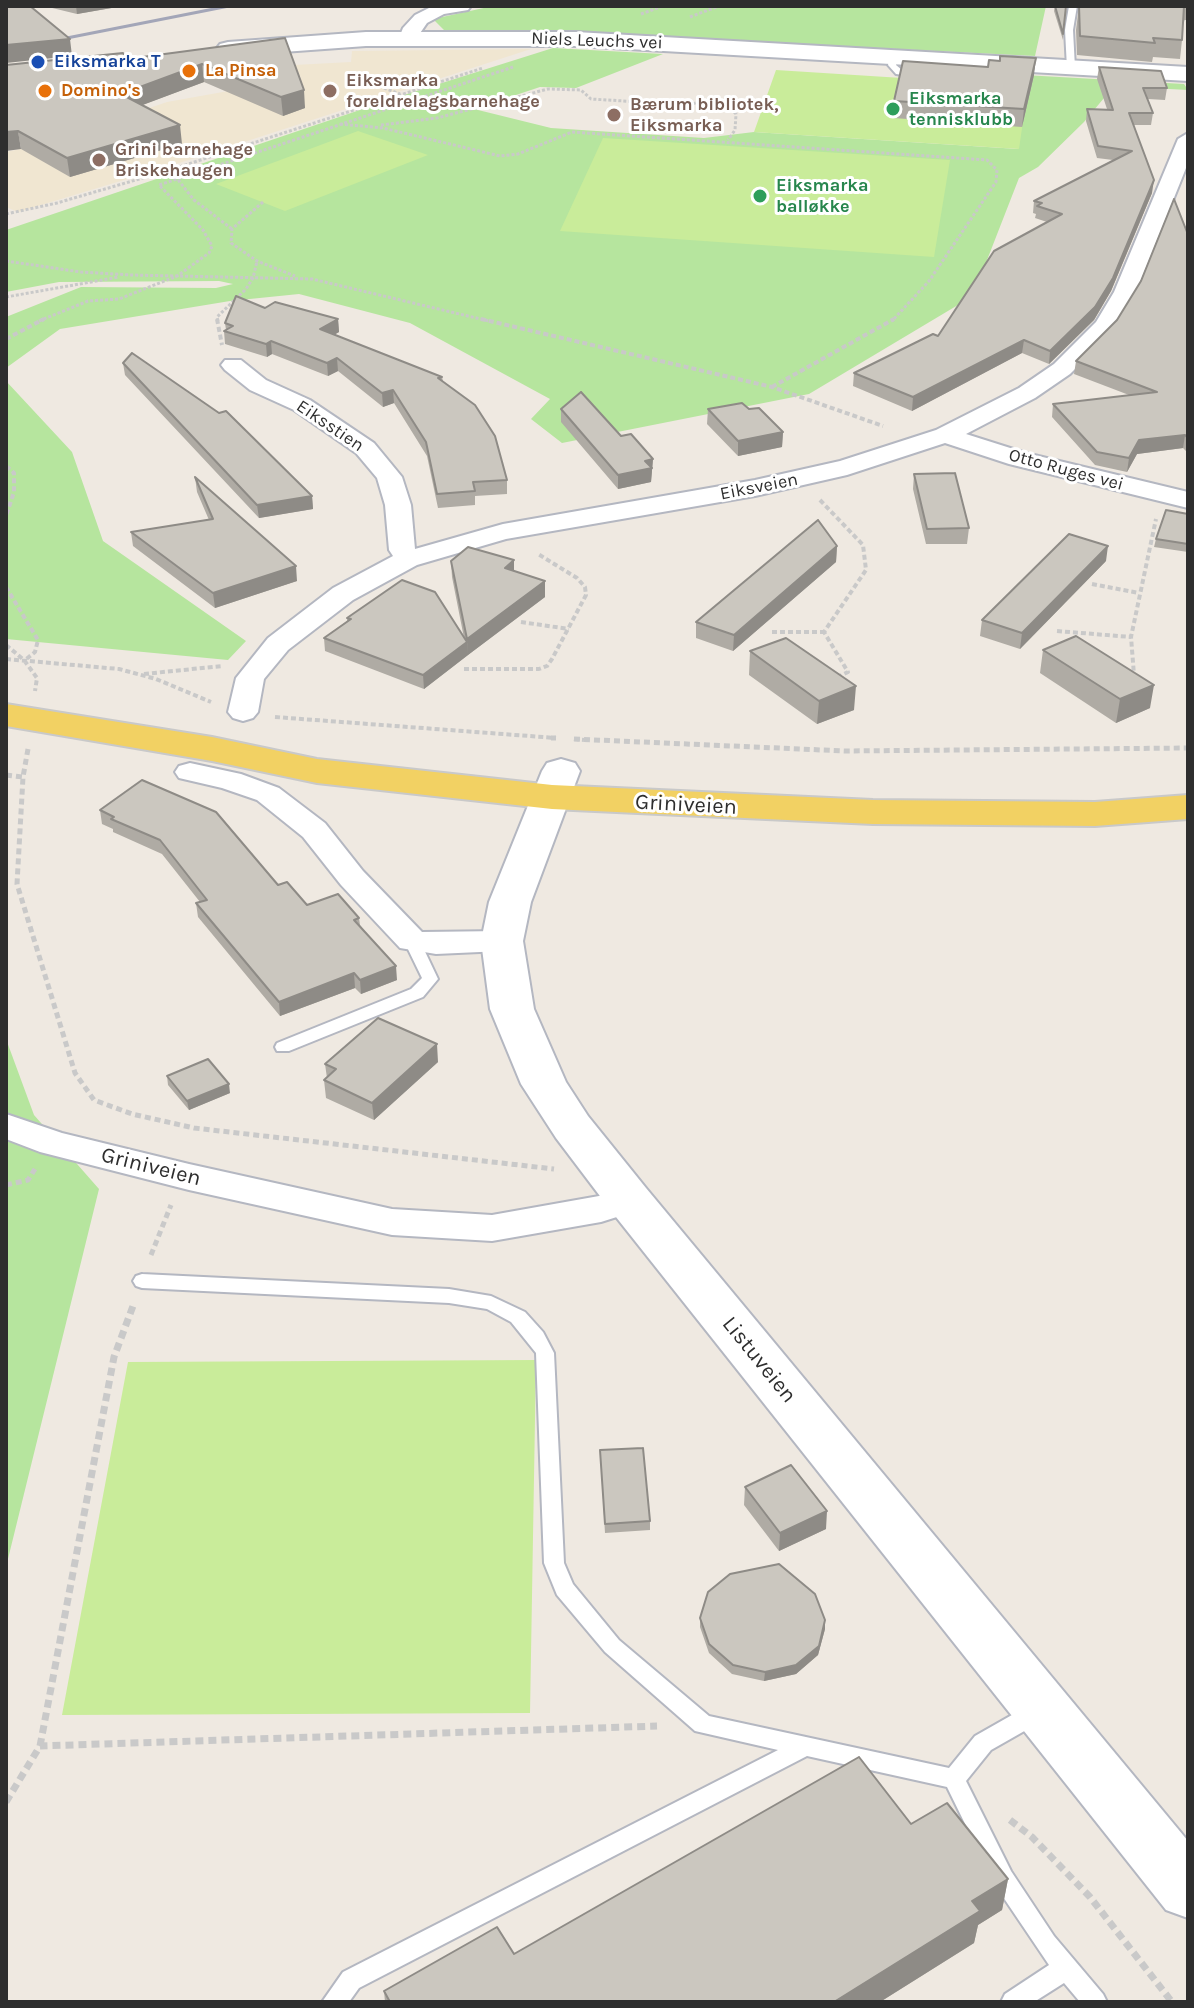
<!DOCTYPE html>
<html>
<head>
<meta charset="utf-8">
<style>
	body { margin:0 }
	#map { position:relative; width:1194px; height:2008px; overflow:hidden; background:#efe9e1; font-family:Karla,sans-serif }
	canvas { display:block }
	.frame { position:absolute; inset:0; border:8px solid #2e2e2e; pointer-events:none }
</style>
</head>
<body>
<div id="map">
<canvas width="1194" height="2008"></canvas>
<div class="frame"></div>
</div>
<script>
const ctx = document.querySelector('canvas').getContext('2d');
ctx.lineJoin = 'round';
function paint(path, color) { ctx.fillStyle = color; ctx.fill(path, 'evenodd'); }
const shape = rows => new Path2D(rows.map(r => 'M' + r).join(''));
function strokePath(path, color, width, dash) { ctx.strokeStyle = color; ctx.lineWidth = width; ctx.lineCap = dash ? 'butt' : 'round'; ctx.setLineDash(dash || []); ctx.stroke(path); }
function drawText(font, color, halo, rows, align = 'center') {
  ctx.font = font + ' Karla,sans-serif'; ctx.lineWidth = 6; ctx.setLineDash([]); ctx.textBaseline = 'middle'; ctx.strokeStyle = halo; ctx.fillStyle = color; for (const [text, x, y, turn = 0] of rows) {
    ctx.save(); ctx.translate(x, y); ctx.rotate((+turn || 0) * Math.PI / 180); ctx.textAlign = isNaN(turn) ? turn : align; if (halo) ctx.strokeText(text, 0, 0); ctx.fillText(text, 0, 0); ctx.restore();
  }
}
paint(shape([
	[531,49,167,167,18,212,6,207,6,152,44,144,167,102,301,78,294,65,351,62,352,51]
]), '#f0e6d1');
paint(shape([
	[493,6,1046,6,1035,56,599,34,444,30,433,19],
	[553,48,663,54,576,88,540,87,474,109,551,128,704,138,754,132,1018,149,1006,74,1184,84,1188,90,1114,86,1084,122,1038,167,1019,178,973,296,809,394,562,443,531,419,550,399,410,323,299,294,230,301,60,329,6,368,6,317,81,287,216,288,233,284,219,281,59,282,6,292,6,230,407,94],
	[6,381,72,452,103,541,246,641,228,660,6,639],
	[6,1039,34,1115,99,1189,6,1567]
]), '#b6e59e');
paint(shape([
	[776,70,1028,86,1019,149,754,132],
	[358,131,428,155,285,211,216,184],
	[603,138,950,160,934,257,560,231],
	[536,1360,530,1713,62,1715,128,1362]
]), '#c9ec9a');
const lane = shape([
	[1069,6,1077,6,1073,30,1075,68,1071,71,1067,68,1065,30,1069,6],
	[894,54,898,57,896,65,902,70,927,75,923,78,896,74,888,65,890,57,894,54],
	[412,936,420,941,438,979,423,997,289,1051,277,1051,275,1047,277,1043,411,989,422,978,404,941,412,936],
	[142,1274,449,1289,491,1296,525,1312,543,1332,554,1353,564,1563,573,1584,619,1640,709,1716,949,1768,975,1736,1026,1707,1034,1705,1042,1707,1045,1714,1042,1721,991,1750,966,1781,1011,1871,1054,1936,1103,1994,1107,2002,1080,2002,1064,1983,1034,2002,1001,2002,1005,1994,1049,1965,995,1885,947,1787,807,1756,359,1988,349,2002,322,2002,343,1972,778,1750,695,1731,605,1652,557,1595,544,1563,536,1353,511,1322,487,1309,449,1303,142,1288,136,1286,133,1281,136,1276,142,1274]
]);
const street = shape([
	[433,6,471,6,468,10,444,14,427,23,414,42,402,42,399,38,403,28,415,15,433,6],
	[1188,133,1188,163,1136,292,1113,331,1070,374,1035,398,966,434,1026,453,1188,492,1188,508,1009,464,945,443,847,475,755,496,506,539,417,565,353,600,288,650,264,679,258,712,253,718,243,721,233,718,228,712,236,678,268,638,333,588,393,556,389,550,385,505,377,478,356,453,294,410,250,390,225,370,221,365,225,360,241,360,266,380,310,400,374,443,402,477,411,505,415,549,503,524,755,480,840,461,936,430,1019,388,1054,364,1096,322,1114,292,1178,139,1188,133],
	[190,763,241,774,279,788,325,823,363,871,422,932,502,931,514,934,518,941,514,948,502,951,436,954,400,948,341,885,303,837,257,800,222,788,179,778,175,772,179,766,190,763],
	[6,1114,62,1133,189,1164,392,1209,492,1215,599,1196,629,1187,642,1191,648,1200,642,1209,601,1222,492,1241,392,1235,189,1190,40,1152,6,1139,6,1114]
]);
const secondary = shape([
	[366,32,576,32,1188,67,1188,81,576,46,366,46,228,56,220,54,216,49,220,44,228,42,366,32],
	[561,759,575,763,580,771,531,902,523,941,534,1009,566,1082,588,1116,646,1188,1188,1841,1188,1918,1166,1910,612,1212,556,1138,521,1084,490,1009,481,941,489,902,542,771,547,763,561,759]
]);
const primary = shape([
	[6,704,212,737,317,759,552,785,873,800,1095,802,1188,795,1188,819,1095,826,873,824,552,809,317,783,212,761,6,726,6,704]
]);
strokePath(lane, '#b4b7c1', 4);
strokePath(street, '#b4b7c1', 4);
strokePath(secondary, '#b4b7c1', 4);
strokePath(primary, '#c9c9c9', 4);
strokePath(shape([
	[1179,6,1178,16,1188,22],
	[641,14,663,6],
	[690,17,719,6],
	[384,88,400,94],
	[340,124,383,128,500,156,518,154,572,132,987,160,997,170,996,182,929,281,892,321],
	[381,125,437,118,548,89,581,90,591,99,690,105,703,100,728,106,736,114,735,130,728,140],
	[175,176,194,200,232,229],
	[263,202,232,229,231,243,257,261,295,276],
	[6,214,57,203,170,170,483,68],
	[6,261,81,272,131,275,312,279,489,321],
	[6,297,119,277],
	[39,321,88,301,119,299,177,276,209,253,212,246,203,230,159,185,513,67],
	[218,321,217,317,246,289,253,278,257,261]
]), '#c9c9c9', 3, [3, 2]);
strokePath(shape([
	[217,319,222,345],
	[481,319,772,387,883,426],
	[6,339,44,319],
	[772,387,894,319],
	[6,466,14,473,14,492,6,516],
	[820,500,863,545,866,570,824,632,848,672,836,678],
	[1092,584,1139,593],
	[6,587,38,640,35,652,25,660],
	[521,622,569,629],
	[1057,631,1131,637],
	[772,632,824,632],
	[6,645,24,660,37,678,35,691],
	[6,659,119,669,156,679,211,702],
	[464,669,539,669,547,666,552,659,586,595,585,587,577,578,538,554],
	[144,674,222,666],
	[1131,677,1134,675,1131,637,1156,519],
	[275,717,556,738],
	[574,739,584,740]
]), '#c9c9c9', 4, [5, 3]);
strokePath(shape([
	[551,738,556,738],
	[574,739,845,751,1188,748],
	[28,749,23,777,17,884,75,1073,94,1100,132,1114,194,1128,554,1169],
	[6,775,23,777],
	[6,1185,28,1180,35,1169],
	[151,1255,171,1205]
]), '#c9c9c9', 5, [6, 4]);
strokePath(shape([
	[40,1746,114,1357,133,1306],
	[6,1802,40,1746,657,1726],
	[1010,1820,1032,1837,1090,1897,1172,2002]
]), '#c9c9c9', 7, [8, 5]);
paint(lane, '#fff');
paint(street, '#fff');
paint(secondary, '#fff');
paint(primary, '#f2d163');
strokePath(shape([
	[6,50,229,6]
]), '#a3a6b8', 3);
paint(shape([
	[44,6,123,6,77,14],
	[1055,6,1066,6,1063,40,1054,11],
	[1079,6,1188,6,1186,20,1183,20,1182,40,1180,59,1153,57,1152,62,1077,55,1076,30],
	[285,38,305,108,283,116,204,82,142,105,182,144,70,177,21,149,6,65,127,59],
	[1000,61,1034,75,1022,127,893,118,894,101,988,67],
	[1099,67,1167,88,1165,100,1148,99,1153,113,1151,125,1134,125,1152,193,1111,291,1094,320,1049,364,1022,353,912,411,853,386,854,373,938,336,1047,222,1035,218,1036,214,1033,213,1034,201,1113,160,1097,158,1086,121,1087,109,1107,109,1097,79],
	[1188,229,1188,453,1183,448,1137,454,1127,472,1095,465,1052,417,1053,404,1129,395,1074,374,1076,361,1117,320,1187,232],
	[265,308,338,319,339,332,334,335,442,377,443,381,507,480,507,494,475,496,475,505,438,508,427,456,394,403,383,407,338,371,328,376,272,354,267,357,225,344,224,331,226,330,225,323],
	[123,363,312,496,313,509,259,518,125,375],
	[561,409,621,436,653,459,651,482,618,489,561,422],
	[708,409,749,409,783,432,782,447,738,456,707,424],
	[914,474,969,528,967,544,926,544,913,489],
	[195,477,297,581,215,608,133,546,131,532,209,520,197,492],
	[1188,514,1188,552,1154,547,1156,539],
	[837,546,836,562,733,651,696,638,696,622],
	[514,560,514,571,545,597,468,655,468,652,468,655,424,689,325,651,324,638,347,621,347,618,464,638,452,577,451,561],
	[1106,561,1020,649,980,636,982,620],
	[1043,650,1150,708,1116,723,1040,673],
	[750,651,854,710,817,724,749,675],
	[100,810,278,885,307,905,359,918,360,925,397,980,361,994,355,988,280,1016,198,917,196,903,200,902,162,854,113,832,113,829,102,824],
	[438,1062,374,1120,326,1098,324,1080,327,1078,325,1064],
	[167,1076,230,1093,189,1110,168,1085],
	[600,1450,650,1521,650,1530,605,1533],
	[745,1487,826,1529,779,1551,744,1505],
	[700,1618,825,1629,818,1655,796,1674,764,1681,732,1674,709,1653,700,1627],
	[911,1824,1008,1879,1002,1910,978,1925,974,1943,880,2002,385,2002,384,1991,514,1954]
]), '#afaba4');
paint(shape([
	[76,6,123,6,77,14],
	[70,39,72,56,6,63,6,45],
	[1036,58,1034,75,1022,127,1024,109],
	[202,64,204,82,124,112,121,94],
	[304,90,305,108,283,116,281,97],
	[180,125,182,144,70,177,67,158],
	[18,131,21,149,6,151,6,132],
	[1154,180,1152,193,1111,291,1094,320,1049,364,1050,351],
	[338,319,339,332,321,342,320,329],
	[1024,340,1022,353,912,411,913,397],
	[271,341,272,354,267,357,266,344],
	[337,358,338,371,328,376,327,363],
	[393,390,394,403,383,407,382,393],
	[783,432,782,447,738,456,738,441],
	[1185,435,1183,448,1137,454,1127,472,1129,458,1139,440],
	[653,459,651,482,618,489,618,475,645,461],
	[312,496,313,509,259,518,257,505],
	[837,546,836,562,733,651,734,635],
	[1108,546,1106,561,1020,649,1022,633],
	[514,560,514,576,505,568],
	[296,566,297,581,215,608,213,593],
	[545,581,545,597,468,655,467,639],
	[467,642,468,655,424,689,423,675],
	[1154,685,1150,708,1116,723,1120,699],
	[856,686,854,710,817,724,819,701],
	[396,966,397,980,361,994,360,980],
	[354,973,355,988,280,1016,279,1002],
	[437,1044,438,1062,374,1120,372,1103],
	[229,1084,230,1093,189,1110,187,1101],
	[827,1511,826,1529,779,1551,780,1533],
	[825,1620,825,1629,818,1655,796,1674,764,1681,765,1672],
	[1008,1879,1002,1910,978,1925,974,1943,880,2002,834,2002,972,1901]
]), '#8e8b86');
const building = shape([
	[15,6,30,6,70,39,6,45,6,7,15,6],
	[1055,6,1066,6,1063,34,1055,6],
	[1079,6,1184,6,1182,40,1153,38,1155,43,1080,36,1079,6],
	[285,38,304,90,281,97,202,64,121,94,180,125,67,158,18,131,6,132,6,65,123,53,127,59,285,38],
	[1000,56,1036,58,1024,109,894,101,903,61,988,67,989,60,1000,61,1000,56],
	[1099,67,1161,71,1167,88,1143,88,1153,113,1129,113,1154,180,1113,278,1095,307,1050,351,1024,340,913,397,854,373,933,334,938,336,994,251,1062,214,1037,206,1042,203,1034,201,1132,151,1098,146,1087,109,1113,110,1099,67],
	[1174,199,1187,232,1188,229,1188,438,1185,435,1139,440,1129,458,1097,452,1053,404,1157,392,1076,361,1117,320,1141,281,1174,199],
	[236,296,265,308,275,302,338,319,320,329,442,377,438,378,475,405,495,436,507,480,473,482,475,491,437,494,426,442,393,390,382,393,337,358,327,363,271,341,266,344,224,331,233,326,225,323,236,296],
	[132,353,219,413,226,411,312,496,257,505,123,363,132,353],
	[581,392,621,436,631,434,653,459,645,461,652,468,618,475,561,409,581,392],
	[742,403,749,409,759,408,783,432,738,441,708,409,742,403],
	[955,473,969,528,927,529,914,474,955,473],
	[195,477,296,566,213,593,131,532,213,519,195,477],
	[1166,510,1188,514,1188,544,1156,539,1166,510],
	[818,520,837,546,734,635,696,622,818,520],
	[1069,534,1108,546,1022,633,982,620,1069,534],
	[468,547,514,560,505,568,545,581,467,639,451,561,468,547],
	[402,580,435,592,467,642,423,675,324,638,351,619,347,618,402,580],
	[1076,636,1154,685,1120,699,1043,650,1076,636],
	[786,638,856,686,819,701,750,651,786,638],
	[142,780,216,812,278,885,287,882,307,905,338,894,359,918,354,920,396,966,360,980,354,973,279,1002,196,903,207,900,160,840,111,819,114,817,100,810,142,780],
	[378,1018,437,1044,372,1103,324,1080,336,1069,325,1064,378,1018],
	[208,1059,229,1084,187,1101,167,1076,208,1059],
	[643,1448,650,1521,605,1524,600,1450,643,1448],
	[791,1465,827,1511,780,1533,745,1487,791,1465],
	[779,1564,815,1594,825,1620,819,1646,796,1665,765,1672,733,1665,709,1644,700,1618,708,1592,730,1574,779,1564],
	[859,1757,911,1824,947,1803,1008,1879,972,1901,980,1911,834,2002,390,2002,384,1991,497,1927,514,1954,859,1757]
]);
paint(building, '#cbc7bf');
strokePath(building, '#8e8b86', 2);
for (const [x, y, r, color] of [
	[38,62,8,"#1a4fb4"],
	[189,71,8,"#e8710a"],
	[45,91,8,"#e8710a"],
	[330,91,8,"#8d6e63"],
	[893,109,8,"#2e9e5b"],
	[614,115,8,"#8d6e63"],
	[99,160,8,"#8d6e63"],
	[760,196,8,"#2e9e5b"]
]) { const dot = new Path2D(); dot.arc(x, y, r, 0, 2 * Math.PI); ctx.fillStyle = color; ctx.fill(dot); strokePath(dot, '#fff', 3); }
drawText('18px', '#2e2e2e', '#fff', [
	["Niels Leuchs vei",597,41,2],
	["Eiksstien",330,426,34],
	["Otto Ruges vei",1066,470,15],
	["Eiksveien",759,487,-11]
]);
drawText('bold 18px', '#164399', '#fff', [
	["Eiksmarka T",54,62]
], 'left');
drawText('bold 18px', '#c56008', '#fff', [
	["La Pinsa",205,71],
	["Domino's",61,91]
], 'left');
drawText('bold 18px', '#785e54', '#fff', [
	["Eiksmarka",346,81],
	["foreldrelagsbarnehage",346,102],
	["Bærum bibliotek,",630,105],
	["Eiksmarka",630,126],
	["Grini barnehage",115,150],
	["Briskehaugen",115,171]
], 'left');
drawText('bold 18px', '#27864d', '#fff', [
	["Eiksmarka",909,99],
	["tennisklubb",909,120],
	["Eiksmarka",776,186],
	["balløkke",776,207]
], 'left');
drawText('22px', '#2e2e2e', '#fff', [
	["Griniveien",686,805,3],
	["Griniveien",151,1167,14],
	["Listuveien",759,1360,51]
]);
</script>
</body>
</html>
